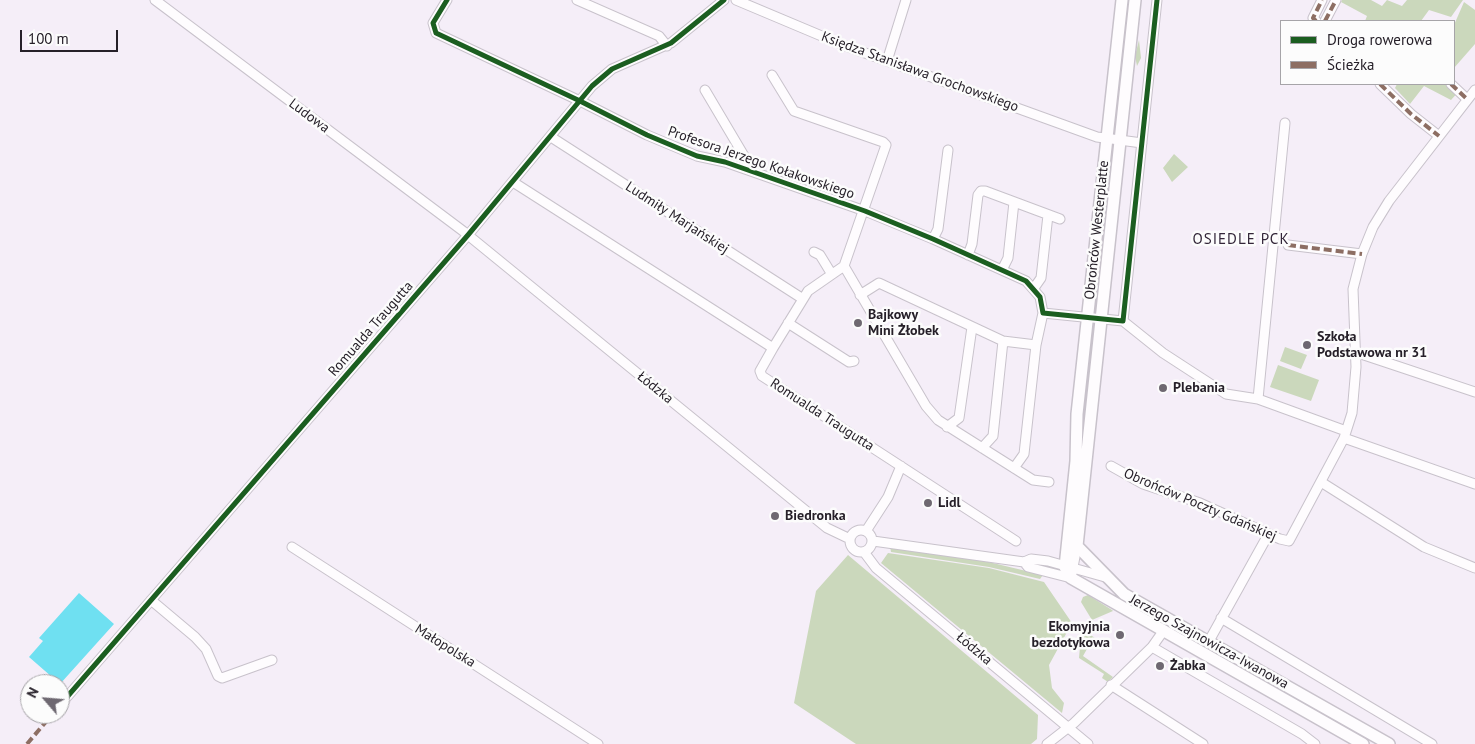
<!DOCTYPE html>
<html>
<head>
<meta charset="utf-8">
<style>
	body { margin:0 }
	#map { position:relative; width:1475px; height:744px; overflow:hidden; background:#f5eef8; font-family:"PT Sans",sans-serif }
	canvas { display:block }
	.legend { position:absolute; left:1280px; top:20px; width:175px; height:65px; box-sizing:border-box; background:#fcfcfc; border:1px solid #a6a4a8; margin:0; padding:6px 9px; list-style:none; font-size:15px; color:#262029 }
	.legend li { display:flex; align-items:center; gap:10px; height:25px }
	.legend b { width:25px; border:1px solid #a6a4a8 }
	.north { position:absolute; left:20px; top:674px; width:50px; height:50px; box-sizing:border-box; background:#fcfcfc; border:1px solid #a6a4a8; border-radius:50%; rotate:297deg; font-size:14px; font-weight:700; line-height:20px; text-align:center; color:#262029 }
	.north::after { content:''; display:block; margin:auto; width:18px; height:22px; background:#6e6871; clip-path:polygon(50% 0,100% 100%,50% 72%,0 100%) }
	.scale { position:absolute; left:20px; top:30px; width:98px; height:22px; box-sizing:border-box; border:2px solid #262029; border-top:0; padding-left:6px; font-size:15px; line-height:18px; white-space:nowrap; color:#262029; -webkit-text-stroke:4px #fcfcfc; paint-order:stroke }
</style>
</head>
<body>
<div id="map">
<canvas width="1475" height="744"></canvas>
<ul class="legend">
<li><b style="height:6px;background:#1b5e20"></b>Droga rowerowa</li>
<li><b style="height:6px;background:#8d6e63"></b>Ścieżka</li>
</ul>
<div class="north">N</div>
<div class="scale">100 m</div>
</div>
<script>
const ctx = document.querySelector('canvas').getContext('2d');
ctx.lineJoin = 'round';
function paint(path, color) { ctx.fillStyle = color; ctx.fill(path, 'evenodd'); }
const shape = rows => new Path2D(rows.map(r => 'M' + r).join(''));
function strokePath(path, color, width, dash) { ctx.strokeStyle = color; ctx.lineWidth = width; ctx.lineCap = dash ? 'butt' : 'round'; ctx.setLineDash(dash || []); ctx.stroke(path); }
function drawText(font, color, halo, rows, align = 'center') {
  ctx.font = font + ' "PT Sans",sans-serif'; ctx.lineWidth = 5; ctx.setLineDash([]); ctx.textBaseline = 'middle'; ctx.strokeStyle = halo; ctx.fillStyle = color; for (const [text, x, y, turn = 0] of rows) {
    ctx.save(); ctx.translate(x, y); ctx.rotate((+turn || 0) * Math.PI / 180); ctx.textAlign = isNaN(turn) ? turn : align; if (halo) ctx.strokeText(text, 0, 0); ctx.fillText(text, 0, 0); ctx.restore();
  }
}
paint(shape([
	[1342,0,1371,0,1382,6,1387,0,1402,6,1407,0,1463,0,1451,17,1429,10,1421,21,1365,21,1367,16,1341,2],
	[1464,2,1475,10,1475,44,1454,68,1454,25],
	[1139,40,1141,58,1137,66,1135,56],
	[1454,80,1462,88,1451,100,1424,86,1410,104,1395,88,1397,84,1454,84],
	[1174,154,1188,167,1172,182,1163,168],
	[1285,347,1307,355,1301,369,1280,361],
	[1278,365,1319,380,1311,401,1270,387],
	[890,546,976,559,1043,575,1040,579,989,567,891,552],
	[888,553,989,568,1044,582,1072,623,1049,665,1052,688,1064,703,1062,713,881,563],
	[848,555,1038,715,1037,739,1031,744,856,744,794,703,816,591],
	[1088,595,1112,610,1113,611,1092,620,1081,602,1083,597],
	[1086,632,1107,646,1104,650,1091,642,1083,656,1113,677,1108,682,1102,678,1104,674,1079,658,1081,635]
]), '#cbd8bc');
paint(shape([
	[79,593,114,624,60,684,29,657,43,641,39,638]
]), '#6fe0f1');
const minor = shape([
	[155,0,463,231,827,528,850,539],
	[447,0,433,23,436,33,580,101,647,135,697,156,725,162,865,211,933,239,1026,281,1040,297,1043,313,1123,321,1157,0],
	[577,0,659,36,667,46],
	[736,0,843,45,1097,137,1142,143],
	[1316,21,1313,18,1322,0],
	[1325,21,1336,0],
	[887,61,906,0],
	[772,75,794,111,883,142,886,145,844,266,808,291,773,348],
	[1380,84,1411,114,1439,136],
	[1451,84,1467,99],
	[705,90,753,171],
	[551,137,803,299],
	[513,182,773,348,760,371,762,376,1016,541],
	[933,239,938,229,948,150],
	[1288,245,1362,254],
	[814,252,820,255,831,273],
	[968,255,972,244,978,195,981,191,985,191,1060,219],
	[844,266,926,406,938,420,1033,480,1049,482],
	[1002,270,1008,258,1014,202],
	[1034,288,1041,278,1048,215],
	[860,295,879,283,1003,341,1036,345,1043,313],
	[1123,321,1163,353,1226,394,1258,399,1346,431],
	[788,323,849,362,854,361],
	[1355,352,1475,392],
	[1258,399,1285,123],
	[947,427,959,418,972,327],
	[1344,438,1475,484],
	[982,448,993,436,1003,341],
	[1111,466,1143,484,1200,503,1280,539,1289,541,1344,438,1352,413,1356,367,1353,289,1362,254,1373,227,1389,201,1475,90],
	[1014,468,1024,454,1036,345],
	[1321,482,1424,547,1475,568],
	'850 541a11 11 0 1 1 22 0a11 11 0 1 1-22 0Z',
	[866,531,888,497,901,466],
	[873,541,1024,562,1031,559,1048,561,1105,577],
	[292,547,598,744],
	[864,552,876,568,1088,744],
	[1024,562,1028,567,1071,578,1077,546],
	[151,600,195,637,206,649,218,676,222,678,272,660],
	[1221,618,1432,744],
	[1209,641,1268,535],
	[1152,647,1302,734,1315,744],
	[1111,685,1203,744],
	[60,705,468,235,592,86,612,69,671,43,724,0],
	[50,717,52,714],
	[1047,744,1074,723,1152,647,1164,630]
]);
const major = shape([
	[1122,0,1077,414,1076,461,1065,567,1071,578,1363,744],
	[1135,0,1077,546,1124,594,1389,744]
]);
strokePath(minor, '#c8c2cb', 11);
strokePath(major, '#c8c2cb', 14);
strokePath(minor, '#fefcfe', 9);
strokePath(major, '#fefcfe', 11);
strokePath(shape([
	[1316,21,1313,18,1322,0],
	[1325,21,1336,0],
	[1380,84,1411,114,1439,136],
	[1451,84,1467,99],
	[1288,245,1362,254],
	[27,744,50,717]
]), '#8d6e63', 4, [8, 4]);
strokePath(shape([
	[447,0,433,23,436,33,580,101,647,135,697,156,725,162,865,211,933,239,1026,281,1040,297,1043,313,1123,321,1157,0],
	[60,705,468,235,592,86,612,69,671,43,724,0]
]), '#1b5e20', 5);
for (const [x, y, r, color] of [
	[858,323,5,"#6e6871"],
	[1307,345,5,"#6e6871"],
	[1163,388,5,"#6e6871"],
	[928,503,5,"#6e6871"],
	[775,516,5,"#6e6871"],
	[1120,635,5,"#6e6871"],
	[1160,666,5,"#6e6871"]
]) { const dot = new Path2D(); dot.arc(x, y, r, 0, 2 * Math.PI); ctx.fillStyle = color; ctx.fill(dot); strokePath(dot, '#fcfcfc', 2); }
drawText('14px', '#262029', '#fcfcfc', [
	["Księdza Stanisława Grochowskiego",920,72,20],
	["Ludowa",309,116,37],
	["Profesora Jerzego Kołakowskiego",761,163,19],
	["Ludmiły Marjańskiej",677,218,33],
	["Obrońców Westerplatte",1097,230,-84],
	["Romualda Traugutta",371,329,-49],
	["Łódzka",655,388,39],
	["Romualda Traugutta",822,415,33],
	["Obrońców Poczty Gdańskiej",1200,505,23],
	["Jerzego Szajnowicza-Iwanowa",1209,642,29],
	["Małopolska",445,646,32],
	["Łódzka",974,649,40]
]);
drawText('bold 14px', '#262029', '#fcfcfc', [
	["Bajkowy",868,315],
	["Mini Żłobek",868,331],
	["Szkoła",1317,337],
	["Podstawowa nr 31",1317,353],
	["Plebania",1173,388],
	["Lidl",938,503],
	["Biedronka",785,516],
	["Ekomyjnia",1110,627,"right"],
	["bezdotykowa",1110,643,"right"],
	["Żabka",1170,666]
], 'left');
ctx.letterSpacing = '1px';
drawText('15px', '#332639', '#fcfcfc', [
	["OSIEDLE PCK",1241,240]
]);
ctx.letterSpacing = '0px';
</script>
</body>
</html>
